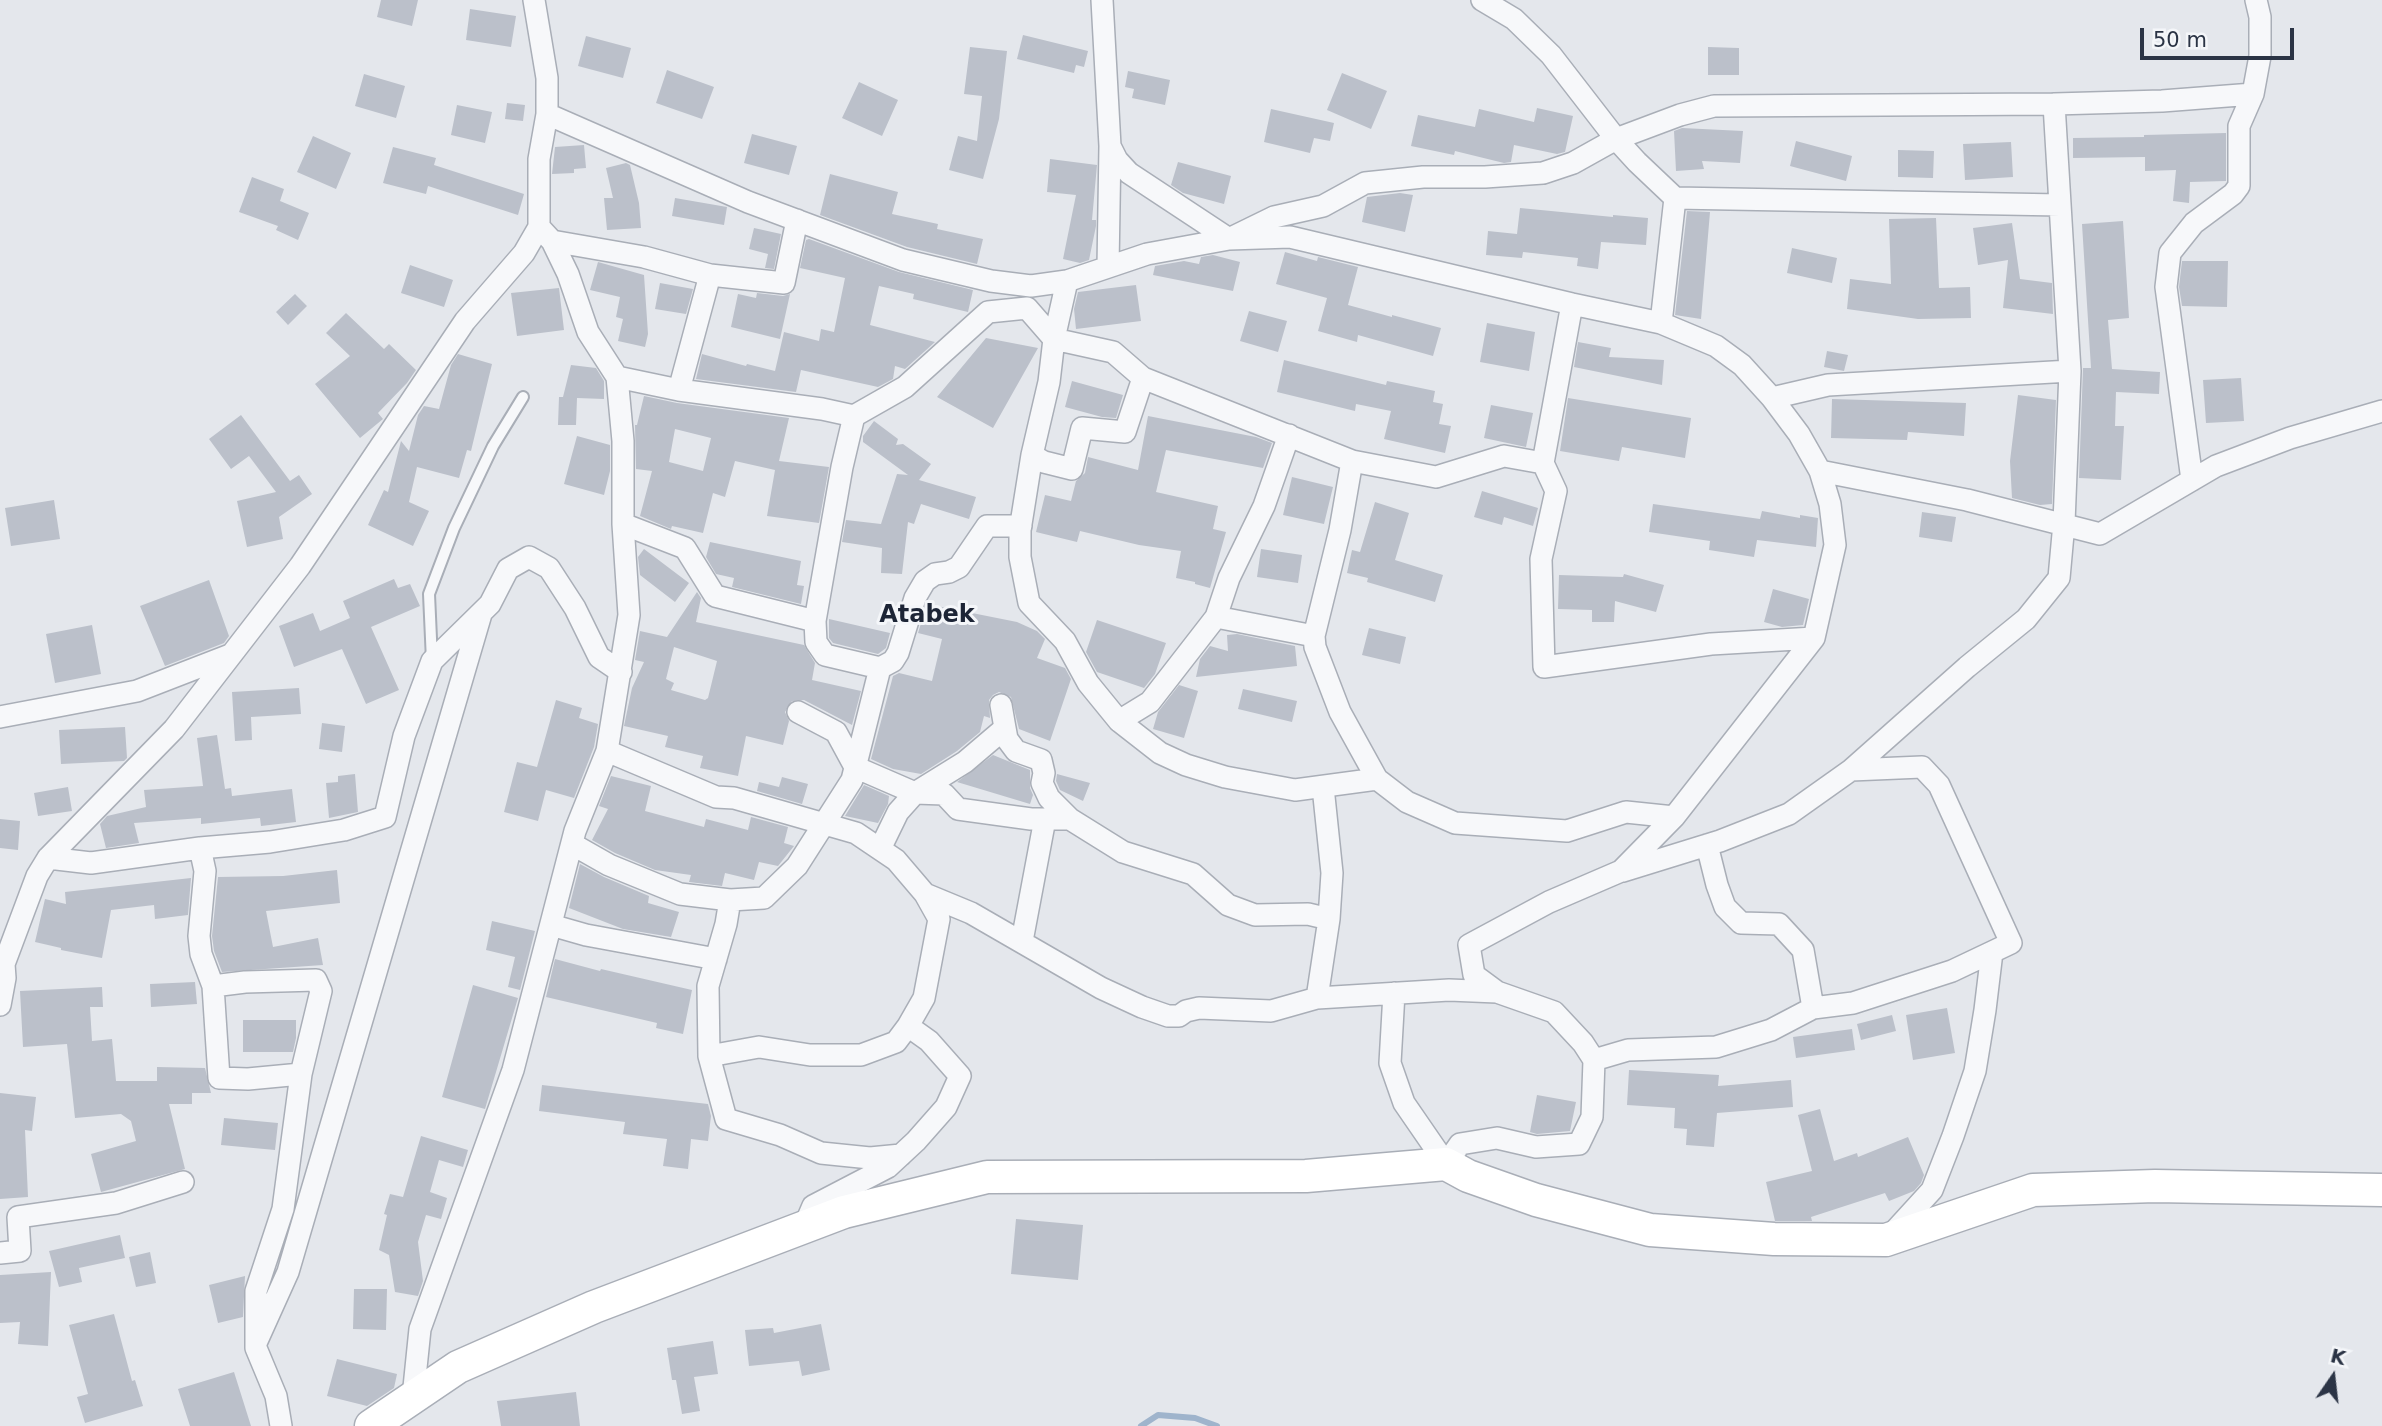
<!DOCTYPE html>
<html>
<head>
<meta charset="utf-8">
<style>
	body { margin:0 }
	#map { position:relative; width:2382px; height:1426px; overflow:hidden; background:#e4e7ec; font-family:"DejaVu Sans",sans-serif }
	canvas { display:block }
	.north { position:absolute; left:2298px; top:1342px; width:70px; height:70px; -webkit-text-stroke:5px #f4f6f9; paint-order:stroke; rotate:14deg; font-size:19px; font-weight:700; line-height:28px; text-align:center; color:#2b3445 }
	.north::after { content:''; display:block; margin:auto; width:24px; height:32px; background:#2b3445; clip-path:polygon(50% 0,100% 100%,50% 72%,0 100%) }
	.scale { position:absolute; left:2140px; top:28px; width:154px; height:32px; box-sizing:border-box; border:4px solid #2b3445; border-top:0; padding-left:9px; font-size:21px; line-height:24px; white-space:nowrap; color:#2b3445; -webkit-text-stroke:5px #f4f6f9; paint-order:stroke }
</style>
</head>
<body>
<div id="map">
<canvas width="2382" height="1426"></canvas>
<div class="north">K</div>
<div class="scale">50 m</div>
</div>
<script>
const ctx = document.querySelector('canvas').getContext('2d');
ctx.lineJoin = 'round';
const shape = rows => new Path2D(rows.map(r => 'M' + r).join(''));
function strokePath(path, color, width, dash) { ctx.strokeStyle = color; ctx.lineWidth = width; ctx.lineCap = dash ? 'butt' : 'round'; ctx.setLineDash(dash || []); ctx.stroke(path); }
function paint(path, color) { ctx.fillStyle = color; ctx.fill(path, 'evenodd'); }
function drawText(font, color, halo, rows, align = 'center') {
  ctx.font = font + ' "DejaVu Sans",sans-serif'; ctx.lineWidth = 6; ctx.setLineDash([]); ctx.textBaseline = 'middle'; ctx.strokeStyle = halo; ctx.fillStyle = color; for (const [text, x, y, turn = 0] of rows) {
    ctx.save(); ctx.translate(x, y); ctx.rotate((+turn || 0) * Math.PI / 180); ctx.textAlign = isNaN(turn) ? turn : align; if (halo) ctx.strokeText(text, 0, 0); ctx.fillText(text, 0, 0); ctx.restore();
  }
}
strokePath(shape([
	[1141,1426,1158,1415,1195,1418,1217,1426]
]), '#9fb4cc', 6);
paint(shape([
	[381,0,418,0,412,26,377,17],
	[470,9,516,16,511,47,466,40],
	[1023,35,1088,51,1084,67,1076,65,1074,73,1017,59],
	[586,36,631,48,623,78,578,66],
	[970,47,1007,51,999,119,983,179,949,170,958,136,977,141,982,96,964,94],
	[1708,47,1739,48,1739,75,1708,75],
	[667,70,714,87,702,119,656,103],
	[1128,71,1170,80,1165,105,1132,98,1134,89,1125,87],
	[1342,73,1387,91,1371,129,1327,110],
	[364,74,405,86,396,118,355,106],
	[859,82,898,100,882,136,842,118],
	[507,103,525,105,523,121,505,119],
	[457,105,492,112,485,143,451,135],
	[1537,108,1573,116,1565,152,1557,154,1514,145,1511,162,1504,163,1455,151,1454,155,1411,146,1418,115,1475,127,1479,109,1534,122],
	[1271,109,1334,123,1330,141,1314,138,1310,153,1264,142],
	[1682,128,1743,131,1740,163,1702,161,1704,169,1676,171,1674,131],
	[2226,133,2226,181,2190,182,2189,203,2173,201,2176,170,2145,171,2145,157,2073,158,2073,138,2144,137,2144,135],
	[752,134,797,146,789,175,744,163],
	[313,136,351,153,336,189,297,172],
	[1796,141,1852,156,1846,181,1790,166],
	[2011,142,2013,177,1965,180,1963,144],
	[584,145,586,168,574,169,574,173,552,174,555,147],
	[393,147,436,158,434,165,524,194,518,215,428,186,426,194,383,183],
	[1898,150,1934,151,1933,178,1898,177],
	[1050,159,1097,165,1092,220,1096,220,1096,226,1089,260,1080,263,1063,259,1076,195,1047,192],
	[1178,162,1231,176,1224,204,1183,193,1171,185],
	[626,163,630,165,639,203,641,228,607,230,604,198,613,198,606,168],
	[830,174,898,192,892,214,938,224,937,229,983,239,977,264,907,247,820,215],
	[252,177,284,189,280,201,309,213,298,240,276,230,278,226,239,212],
	[1400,193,1413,195,1405,232,1362,222,1367,197],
	[675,198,727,207,724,225,672,216],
	[1520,208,1613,217,1613,215,1648,218,1646,245,1601,242,1598,269,1577,266,1578,258,1523,252,1522,258,1486,255,1488,231,1517,234],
	[1687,211,1710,212,1701,319,1675,315],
	[1936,218,1939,288,1970,287,1971,318,1918,319,1847,309,1850,279,1891,284,1889,219],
	[2123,221,2129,318,2108,320,2112,369,2160,372,2159,394,2116,392,2115,426,2124,426,2121,480,2079,478,2083,368,2091,368,2082,224],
	[2012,223,2020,279,2052,283,2053,314,2003,308,2008,260,1978,265,1973,228],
	[754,228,781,234,774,269,765,268,768,254,749,249],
	[809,239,899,272,973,290,968,312,913,299,914,294,879,286,870,325,935,342,905,369,895,366,893,379,878,387,801,370,796,392,696,379,702,354,746,366,747,364,775,371,784,332,819,341,821,329,834,332,845,278,800,268,806,240],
	[1792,248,1837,258,1832,283,1787,273],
	[1285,252,1317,261,1318,257,1358,267,1348,305,1392,317,1392,315,1441,328,1433,356,1358,335,1357,342,1318,331,1327,298,1276,284],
	[1213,255,1240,262,1233,291,1153,275,1155,266,1184,261,1199,264,1201,257],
	[2182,261,2228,261,2227,307,2182,306,2179,287],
	[598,262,644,275,648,334,645,347,618,341,623,319,616,317,620,297,590,290],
	[410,265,453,280,444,307,401,293],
	[660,283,693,289,686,314,655,309],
	[1136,285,1141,321,1076,329,1074,309,1078,292],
	[559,288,564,330,517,336,511,293],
	[757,293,783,296,790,294,780,339,731,327,738,294,756,298],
	[295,294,307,306,288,325,276,312],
	[1249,311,1287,321,1278,352,1240,341],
	[346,313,384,349,389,344,416,370,407,383,378,413,383,419,360,438,315,384,350,356,326,333],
	[1487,323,1535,332,1529,371,1480,362],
	[986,338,1038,348,993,428,937,397],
	[1578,342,1611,348,1609,357,1664,360,1662,385,1574,367],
	[1827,351,1848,355,1844,371,1824,367],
	[458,354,492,364,471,451,467,450,459,478,417,467,409,502,429,511,413,546,368,525,384,490,388,492,401,441,409,451,418,415,424,406,439,409,451,365],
	[1284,360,1386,385,1387,381,1435,391,1433,402,1443,404,1439,424,1451,426,1445,453,1384,439,1391,411,1356,404,1355,411,1277,392],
	[571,365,596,368,604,381,604,399,577,398,576,425,558,425,559,397,563,397],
	[2241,378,2244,421,2206,423,2203,380],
	[1072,381,1123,395,1116,418,1102,417,1065,407],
	[2018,395,2056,400,2052,504,2040,505,2012,498,2010,461],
	[644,396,677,403,789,418,779,461,829,467,819,523,767,516,775,470,735,461,725,497,713,493,703,533,672,526,671,529,640,516,652,471,636,469,635,425,637,425],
	[675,429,711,438,703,471,669,462],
	[1568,398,1691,418,1685,458,1622,447,1619,461,1560,451],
	[1832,399,1966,403,1964,436,1908,432,1907,440,1831,438],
	[1491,405,1533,413,1526,447,1484,438],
	[241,415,290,481,299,475,312,494,279,517,283,539,247,547,237,501,276,492,249,456,231,469,209,439],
	[1148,416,1256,437,1272,443,1263,468,1166,450,1156,492,1218,506,1213,529,1226,532,1210,588,1195,584,1195,582,1176,578,1181,551,1139,545,1080,531,1077,542,1036,532,1045,495,1071,501,1076,481,1085,473,1088,457,1138,470],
	[874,421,898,439,896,445,903,444,931,464,919,480,976,497,969,519,921,504,914,524,908,522,902,574,881,573,882,548,842,542,846,520,881,524,897,474,908,475,863,442,863,436],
	[577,436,610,445,610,471,604,495,564,484],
	[1292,477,1333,487,1324,524,1283,515],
	[1482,491,1538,508,1533,526,1504,517,1502,525,1474,517],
	[54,500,60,539,11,546,5,508],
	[1375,502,1409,513,1395,560,1443,575,1435,602,1367,582,1368,578,1347,573,1352,550,1360,552],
	[1653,504,1760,519,1762,511,1800,518,1800,515,1818,518,1816,547,1757,540,1754,557,1709,550,1710,541,1649,532],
	[1922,512,1956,517,1952,542,1919,537],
	[710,542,801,561,797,585,804,586,801,604,732,587,734,578,716,574,706,557],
	[644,549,689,583,675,602,640,575,638,557],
	[1261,549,1302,555,1298,583,1257,577],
	[1624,574,1664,585,1656,612,1615,601,1614,622,1592,622,1592,610,1558,609,1559,575,1623,577],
	[394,579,398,588,410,584,420,606,371,627,399,690,366,704,342,649,294,667,279,626,313,613,320,631,350,618,343,601],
	[209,580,229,636,224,643,165,666,140,606],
	[1773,589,1809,599,1803,625,1782,627,1764,622],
	[697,592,701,598,696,622,804,645,815,663,812,680,861,691,852,725,804,700,792,701,785,712,789,721,783,745,746,736,738,776,700,768,703,756,665,747,668,736,624,726,632,688,644,662,635,660,640,631,667,637],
	[674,647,717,661,708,698,705,700,671,690,674,683,666,679],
	[927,604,1017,622,1037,631,1045,639,1037,658,1065,668,1071,679,1050,741,1019,729,1011,697,999,692,993,695,989,700,990,718,984,716,980,732,957,751,921,774,893,769,871,759,893,676,899,673,932,681,942,639,918,633],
	[829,619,890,633,886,648,878,654,833,643,829,638],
	[1097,620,1166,643,1155,674,1144,688,1097,672,1086,652],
	[92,625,101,674,55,683,46,634],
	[1369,628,1406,637,1400,664,1362,655],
	[1237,634,1295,646,1297,666,1196,677,1200,659,1210,646,1228,651,1227,635],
	[1179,685,1198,691,1184,738,1153,729,1158,712],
	[299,688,301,714,251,717,252,740,235,741,232,692],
	[1243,689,1297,701,1292,722,1238,709],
	[556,700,582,708,579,718,598,724,594,747,574,798,546,790,538,821,504,812,517,762,537,767],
	[322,723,345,726,342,752,319,749],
	[125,727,127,758,124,761,61,764,59,730],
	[217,735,225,789,231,788,232,796,292,789,296,822,261,826,260,818,201,824,201,818,134,823,139,843,106,848,100,824,107,816,146,807,144,790,203,786,197,738],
	[993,755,1030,770,1030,788,1033,795,1030,804,957,782],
	[355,774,358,812,329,818,326,783,338,782,338,776],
	[1057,774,1090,783,1083,801,1060,790,1056,781],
	[611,776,651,786,645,811,704,827,706,819,748,830,751,817,788,827,784,843,794,846,778,866,759,862,754,880,725,873,722,886,689,882,691,875,655,870,615,853,592,840,608,809,599,806],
	[782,777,808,784,802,804,757,791,759,782,779,787],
	[864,785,889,796,888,804,878,823,845,816],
	[68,787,72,811,38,816,34,793],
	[0,819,20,821,18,850,0,848],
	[580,864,604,877,649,896,648,903,679,912,671,937,623,929,569,908],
	[337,870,340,903,266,911,273,947,318,938,323,965,222,972,214,951,212,936,218,877,283,876],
	[191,878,188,915,155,919,154,905,111,910,102,958,61,950,61,948,35,942,45,899,66,904,65,892],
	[492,921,535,931,520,990,508,987,515,957,486,950],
	[555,959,600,971,601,969,692,990,683,1034,656,1028,657,1023,546,997],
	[195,982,197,1004,151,1007,150,984],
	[473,985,518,998,485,1109,442,1097],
	[102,987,103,1007,90,1007,92,1041,112,1039,116,1081,157,1081,157,1067,205,1068,211,1093,192,1093,192,1104,169,1104,185,1169,101,1192,91,1154,136,1141,131,1121,121,1114,75,1118,67,1044,23,1047,20,991],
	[1947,1008,1955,1053,1913,1060,1906,1015],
	[1892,1015,1896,1031,1861,1040,1857,1024],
	[243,1020,296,1020,296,1038,293,1052,243,1052],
	[1852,1029,1855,1050,1796,1058,1793,1037],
	[1629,1070,1719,1075,1718,1086,1791,1080,1793,1107,1717,1113,1714,1147,1686,1145,1687,1129,1674,1128,1675,1108,1627,1105],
	[542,1085,708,1104,711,1116,708,1141,691,1139,688,1169,663,1166,667,1139,623,1134,625,1122,539,1111],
	[0,1093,36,1097,32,1131,25,1130,28,1197,0,1199],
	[1537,1095,1576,1102,1570,1131,1537,1134,1530,1132],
	[1820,1109,1834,1161,1857,1153,1858,1157,1908,1137,1924,1175,1921,1183,1914,1191,1889,1201,1885,1193,1811,1217,1812,1221,1775,1221,1766,1182,1812,1171,1798,1115],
	[224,1118,278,1123,275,1150,221,1145],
	[421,1136,468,1150,463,1167,439,1160,430,1192,447,1198,441,1219,426,1215,418,1242,423,1281,418,1296,395,1292,389,1255,379,1250,387,1215,384,1214,390,1194,403,1197],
	[1016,1219,1083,1225,1078,1280,1011,1274],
	[120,1235,125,1258,79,1268,82,1282,59,1287,49,1251],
	[150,1252,156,1283,136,1287,129,1257],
	[51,1272,48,1346,18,1344,20,1322,0,1323,0,1275],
	[245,1276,243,1317,218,1323,209,1285],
	[354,1289,387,1289,386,1330,353,1329],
	[114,1314,132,1381,135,1380,143,1406,85,1423,77,1397,88,1394,69,1325],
	[821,1324,830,1370,802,1376,799,1361,749,1366,745,1330,773,1328,774,1333],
	[713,1341,718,1374,694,1377,700,1411,682,1414,676,1380,672,1380,667,1348],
	[337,1359,397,1374,394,1388,367,1406,327,1396],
	[234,1372,251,1426,190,1426,178,1389],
	[576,1392,580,1426,501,1426,497,1401]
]), '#bbc0ca');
const lane = shape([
	[432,661,429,594,454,528,493,446,523,397]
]);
const street = shape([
	[534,0,547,78,547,114,539,159,539,227,552,241,568,274,588,332,617,377,679,390,822,409,854,416,905,387,988,312,1027,308,1054,339,1113,352,1143,378,1352,461,1436,477,1504,456,1543,463],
	[1102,0,1110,146,1117,160,1129,173,1229,239,1274,217,1323,206,1365,183,1423,177,1485,177,1543,173,1573,163,1616,139,1680,115,1714,106,2054,104,2162,101,2253,94],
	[1482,0,1514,19,1551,55,1616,139,1637,162,1675,198,2060,205],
	[547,114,748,202,903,260,991,281,1031,286,1067,281,1147,254,1229,239,1290,237,1572,304,1661,323,1716,346,1742,365,1772,398,1799,434,1820,471,1830,504,1835,545,1814,638,1674,817,1621,871,1549,902,1469,945,1474,975,1497,992,1554,1012,1583,1043,1594,1060,1592,1117,1579,1144,1536,1147,1497,1138,1460,1144,1446,1164,1404,1103,1390,1063,1394,993],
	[552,241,644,257,710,275,784,283,797,220],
	[1108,267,1110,146],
	[1067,281,1054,339,1049,382,1032,455,1020,530,1020,557,1029,603,1065,641,1088,683,1119,721,1160,753,1186,765,1225,777,1295,790,1377,779],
	[1572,304,1543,463,1556,491,1541,559,1544,667,1711,644,1814,638],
	[1661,323,1675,198],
	[679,390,710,275],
	[1772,398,1828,385,2070,371],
	[1032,455,1044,462,1072,469,1082,428,1125,432,1143,378],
	[1352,461,1340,530,1314,636,1315,647,1340,712,1377,779,1407,802,1455,823,1567,831,1626,812,1674,817],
	[1820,471,1967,500,2100,534,2216,466,2290,438,2382,411],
	[2192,480,2166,287,2170,253,2194,223,2233,194,2239,186,2239,126,2253,94,2260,56,2260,17,2256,0],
	[623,524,685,548,715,596,815,621,842,467,854,416],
	[1216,617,1314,636],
	[815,621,816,642,825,655,880,668,893,661,898,653,915,598,925,581,935,574,949,572,959,567,987,526,1021,526],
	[798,712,836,732,855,767,915,793,944,794,958,809,1031,819,1070,819],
	[0,717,137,691,230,655],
	[1119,721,1150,702,1216,617,1229,578,1264,506,1289,435],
	[1005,728,1007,739,1016,751,1041,760,1044,773,1042,783,1049,798,1070,819,1123,852,1193,874,1228,905,1255,915,1308,914,1329,919,1317,998],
	[607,751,716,797,734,798,856,833,896,860,925,894,971,913,1101,988,1142,1007,1168,1016,1179,1016,1186,1011,1199,1008,1271,1011,1317,998,1449,990,1497,992],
	[1323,787,1332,873,1329,919],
	[572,844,609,865,680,894,730,900,764,898,797,866,852,780,880,668],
	[1707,845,1717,885,1725,907,1741,923,1779,924,1803,950,1813,1008],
	[200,848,205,871,199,936,201,954,213,986,245,982,316,980,321,991,301,1074,283,1209,256,1291,256,1348,276,1396,281,1426],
	[880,849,898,812,915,793,965,762,1005,728,1001,705],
	[48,858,174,729,300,566,465,321,524,253,539,227],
	[1623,871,1720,841,1789,814,1851,770,1967,667,2026,619,2059,578,2064,523,2070,371,2054,104],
	[730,900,726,924,708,986,709,1056,726,1119,780,1135,821,1153,870,1158,901,1155],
	[551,925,586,935,716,959],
	[1022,941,1045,819],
	[213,986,219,1078,248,1079,301,1074],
	[0,1005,5,978,4,964,37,876,48,858,91,863,200,848,270,842,344,830,385,817,404,736,432,661,490,604,508,569,529,557,549,568,575,608,599,657,621,672],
	[709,1056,759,1047,810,1055,861,1055,896,1042,908,1026],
	[1594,1060,1628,1050,1716,1047,1771,1030,1813,1008,1853,1003,1952,971,2011,943,1939,785,1922,767,1851,770],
	[804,1227,813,1206,888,1167,916,1141,946,1107,960,1076,929,1041,908,1026,924,998,939,919,925,894],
	[1890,1236,1932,1190,1953,1136,1975,1071,1985,1010,1992,952],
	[0,1253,20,1251,18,1217,116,1203,183,1182],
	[256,1343,288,1272,481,614],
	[413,1397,420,1329,513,1070,575,831,607,751,629,615,623,524,623,441,617,377]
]);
const secondary = shape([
	[371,1426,458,1367,594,1307,844,1212,987,1177,1306,1176,1446,1164,1468,1176,1536,1200,1650,1230,1774,1239,1886,1240,2033,1190,2155,1186,2382,1190]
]);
strokePath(lane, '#a9aeb7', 14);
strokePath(street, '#a9aeb7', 24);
strokePath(secondary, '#a9aeb7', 35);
strokePath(lane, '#f7f8fa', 10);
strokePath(street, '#f7f8fa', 21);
strokePath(secondary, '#fff', 32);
drawText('bold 24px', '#1d2536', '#f4f6f9', [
	["Atabek",927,616]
]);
</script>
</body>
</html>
